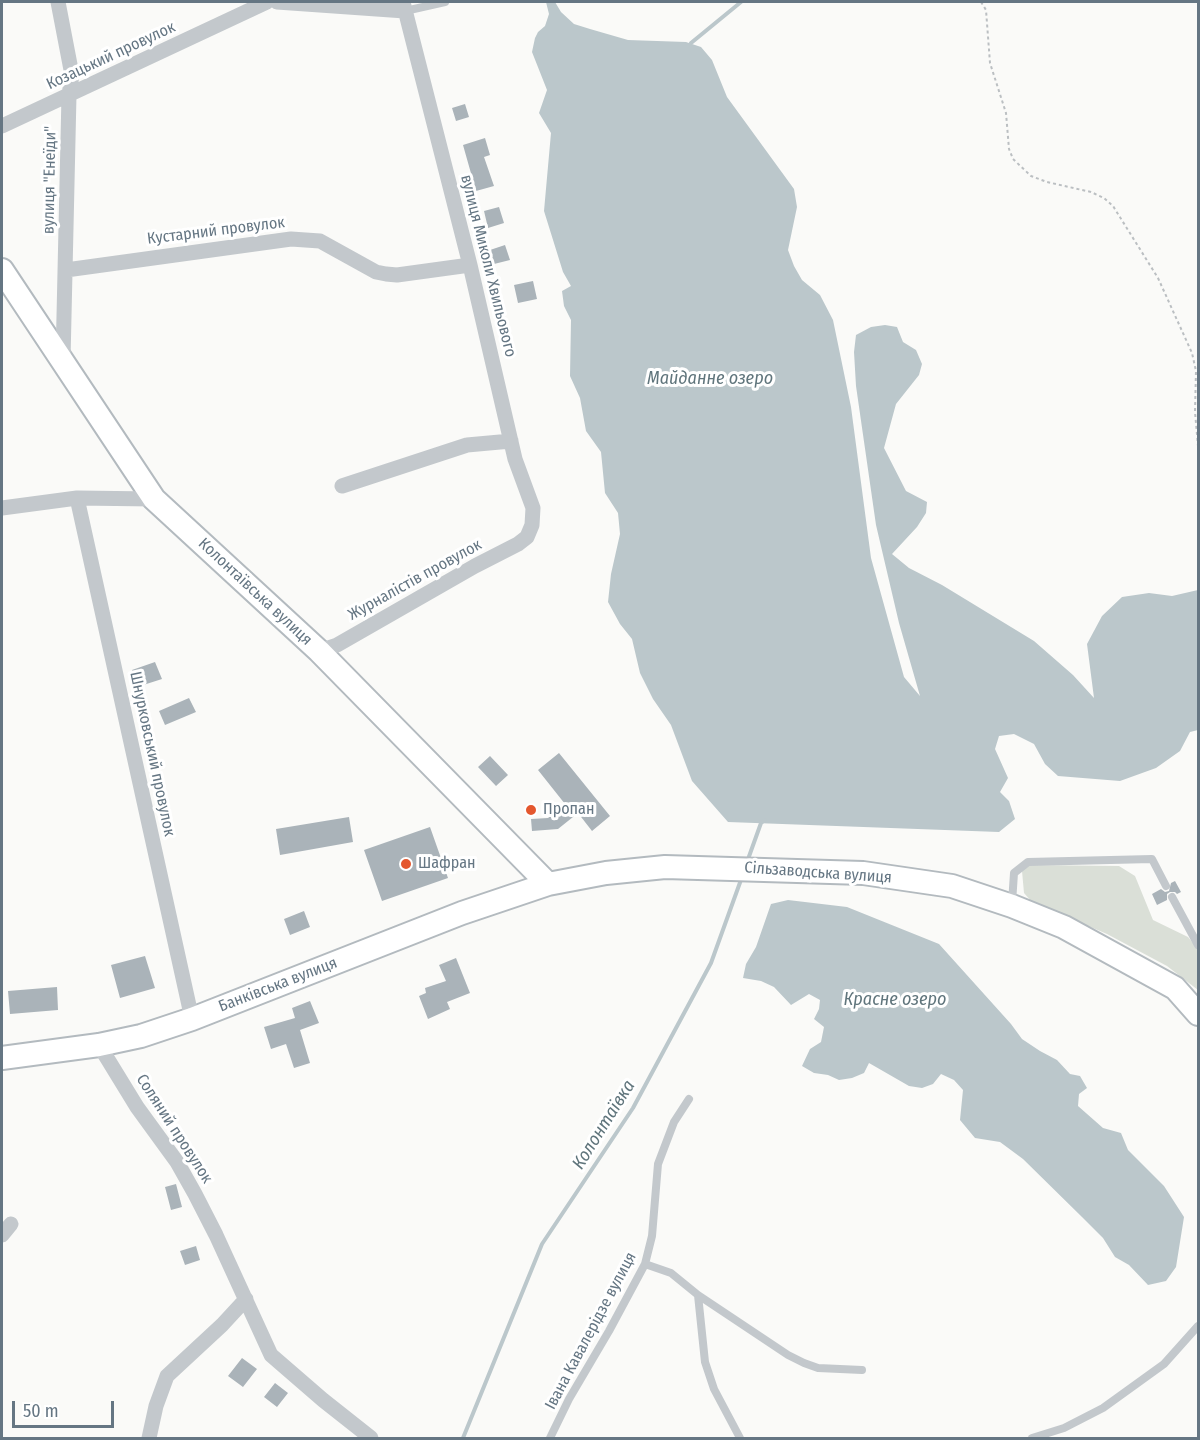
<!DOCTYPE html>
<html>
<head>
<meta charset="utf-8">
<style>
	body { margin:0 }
	#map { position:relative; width:1200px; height:1440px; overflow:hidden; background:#fafaf8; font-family:"Fira Sans Condensed",sans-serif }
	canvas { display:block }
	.frame { position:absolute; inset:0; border:3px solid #657683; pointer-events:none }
	.scale { position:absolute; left:12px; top:1401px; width:102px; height:27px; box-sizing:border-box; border:3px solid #657683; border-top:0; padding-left:8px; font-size:18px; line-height:21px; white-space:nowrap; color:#657683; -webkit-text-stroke:4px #fff; paint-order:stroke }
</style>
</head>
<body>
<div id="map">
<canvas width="1200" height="1440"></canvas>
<div class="frame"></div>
<div class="scale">50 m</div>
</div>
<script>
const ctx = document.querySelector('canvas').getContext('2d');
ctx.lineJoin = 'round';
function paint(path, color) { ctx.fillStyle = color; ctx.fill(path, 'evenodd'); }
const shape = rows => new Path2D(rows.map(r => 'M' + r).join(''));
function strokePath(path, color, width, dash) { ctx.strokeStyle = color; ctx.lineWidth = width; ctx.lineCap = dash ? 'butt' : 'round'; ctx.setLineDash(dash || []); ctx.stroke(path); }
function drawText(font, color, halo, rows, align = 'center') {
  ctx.font = font + ' "Fira Sans Condensed",sans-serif'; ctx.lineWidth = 6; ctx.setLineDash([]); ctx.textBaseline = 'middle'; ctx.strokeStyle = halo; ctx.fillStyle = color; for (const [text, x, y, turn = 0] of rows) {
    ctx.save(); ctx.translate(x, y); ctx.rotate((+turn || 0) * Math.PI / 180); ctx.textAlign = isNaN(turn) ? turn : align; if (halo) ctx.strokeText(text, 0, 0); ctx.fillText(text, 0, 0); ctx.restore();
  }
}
paint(shape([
	[1029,865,1119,866,1135,876,1153,920,1188,937,1198,949,1198,990,1167,966,1107,934,1032,902,1024,893,1022,871]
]), '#dadfd7');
paint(shape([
	[546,2,555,2,561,12,574,24,590,29,628,40,686,42,701,47,712,60,727,97,794,189,797,207,788,250,794,266,802,280,820,295,833,320,851,407,871,558,904,677,920,696,899,623,876,525,856,386,854,352,856,335,871,327,885,325,897,327,903,342,916,350,922,364,919,375,896,404,884,448,906,491,927,502,926,513,917,527,892,554,909,568,942,585,1034,641,1073,675,1094,698,1087,644,1102,616,1122,597,1149,593,1172,596,1198,590,1198,730,1190,732,1180,751,1156,768,1120,781,1058,776,1045,764,1034,744,1014,734,999,736,995,749,1008,778,1000,792,1009,801,1015,819,999,832,728,822,692,781,671,725,653,699,640,673,632,639,620,624,608,602,611,574,620,534,618,513,605,493,601,452,586,431,580,398,570,376,571,320,564,306,562,291,571,286,563,272,544,211,551,133,539,113,547,90,532,52,535,38,538,32,545,26,549,14],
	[788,900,847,907,939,944,1011,1024,1022,1039,1040,1051,1057,1060,1070,1074,1080,1076,1087,1088,1079,1094,1078,1106,1103,1128,1121,1133,1128,1150,1164,1186,1184,1217,1176,1267,1166,1281,1148,1285,1129,1265,1115,1257,1103,1238,1082,1217,1023,1159,1000,1142,975,1138,960,1120,963,1090,954,1080,941,1074,933,1084,922,1088,909,1086,869,1063,864,1073,852,1078,839,1080,828,1075,814,1073,802,1066,810,1049,821,1042,824,1027,814,1019,819,1009,820,1000,809,994,791,1005,774,987,761,981,743,978,746,964,756,947,771,904]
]), '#bbc7cb');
strokePath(shape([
	[691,43,741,2],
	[747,862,761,823,765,820],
	[463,1438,542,1244,633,1108,711,963,742,877]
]), '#bbc7cb', 4);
paint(shape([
	[465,104,469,117,456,121,452,108],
	[485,138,490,155,484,157,494,186,476,191,463,145],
	[499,207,504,223,488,228,484,211],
	[505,245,510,260,494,264,490,250],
	[533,281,537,299,518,303,514,285],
	[155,662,162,679,137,687,132,670],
	[189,698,196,712,165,725,159,711],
	[559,753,610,816,592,831,578,813,558,829,532,831,531,819,548,818,565,804,538,770],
	[490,756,508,775,496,786,478,767],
	[349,817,353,842,280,855,276,829],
	[430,827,448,878,382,901,364,850],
	[1175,881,1181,892,1177,894,1175,892,1170,892,1167,894,1167,900,1157,905,1152,894,1161,889,1165,892,1169,891,1171,883],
	[304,911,310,927,290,935,284,919],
	[145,956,155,988,120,998,111,965],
	[456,958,470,993,447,1002,450,1009,428,1019,419,996,426,993,425,988,446,981,439,965],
	[57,987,58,1010,10,1014,8,991],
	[310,1001,319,1023,300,1030,310,1063,294,1068,286,1044,271,1049,264,1027,295,1018,292,1008],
	[176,1184,182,1207,171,1210,165,1187],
	[196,1246,200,1260,185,1265,180,1251],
	[242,1358,257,1369,243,1387,228,1376],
	[275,1383,288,1393,277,1407,264,1397]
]), '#aab3b9');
const secondary = shape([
	[2,270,154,499,319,651,548,884],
	[2,1058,99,1045,141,1036,192,1019,462,913,548,884,606,873,665,867,863,873,952,886,1012,906,1064,927,1175,988,1198,1014]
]);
strokePath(secondary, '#b3babf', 26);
strokePath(shape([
	[981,2,986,10,990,63,1006,113,1009,149,1013,159,1031,176,1047,182,1091,192,1104,198,1113,206,1158,278,1192,353,1196,371,1195,412,1198,446]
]), '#bbbfc2', 2, [3, 3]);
strokePath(shape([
	[405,11,445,2],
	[1172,897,1198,945],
	[1012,903,1014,873,1028,862,1152,859,1166,886],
	[645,1264,671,1273,698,1295,705,1362,714,1389,740,1438],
	[698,1295,788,1355,804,1363,818,1368,862,1370],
	[550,1438,569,1399,609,1331,645,1264,652,1236,658,1164,674,1122,689,1099],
	[1032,1438,1064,1428,1103,1408,1164,1364,1198,1326]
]), '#c3c8cc', 8);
strokePath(shape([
	[58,2,72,75,69,95,63,360],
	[277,2,405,11],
	[2,126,267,2],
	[66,270,291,239,320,241,376,272,386,274,397,275,470,265],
	[342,486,467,445,511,441],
	[77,498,192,1019],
	[2,508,77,498,154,499],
	[319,651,337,645,475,566,518,544,527,537,532,525,533,508,515,459,470,265,403,2],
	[99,1045,137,1107,177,1162,195,1194,216,1235,271,1355,323,1400,371,1438],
	[2,1235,11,1224],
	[149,1438,156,1406,167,1376,222,1325,246,1299]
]), '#c3c8cc', 15);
strokePath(secondary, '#fff', 22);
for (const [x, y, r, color] of [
	[531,810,6,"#e4572e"],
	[406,864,6,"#e4572e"]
]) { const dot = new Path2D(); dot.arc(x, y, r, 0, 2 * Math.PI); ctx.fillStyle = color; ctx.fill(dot); strokePath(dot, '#fff', 2); }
drawText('16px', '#657683', '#fff', [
	["Козацький провулок",111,56,-25],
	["вулиця \"Енеїди\"",50,180,-89],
	["Кустарний провулок",216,231,-7],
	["вулиця Миколи Хвильового",488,266,76],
	["Журналістів провулок",415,580,-29],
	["Колонтаївська вулиця",255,592,43],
	["Шнурковський провулок",152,754,78],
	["Сільзаводська вулиця",818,873,4],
	["Банківська вулиця",278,985,-21],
	["Соляний провулок",174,1129,57],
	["Івана Кавалерідзе вулиця",591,1331,-62]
]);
drawText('16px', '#657683', '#fff', [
	["Пропан",543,810],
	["Шафран",418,864]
], 'left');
drawText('italic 18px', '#60757c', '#fff', [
	["Майданне озеро",710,379],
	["Красне озеро",895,1000],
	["Колонтаївка",604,1125,-58]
]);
</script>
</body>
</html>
